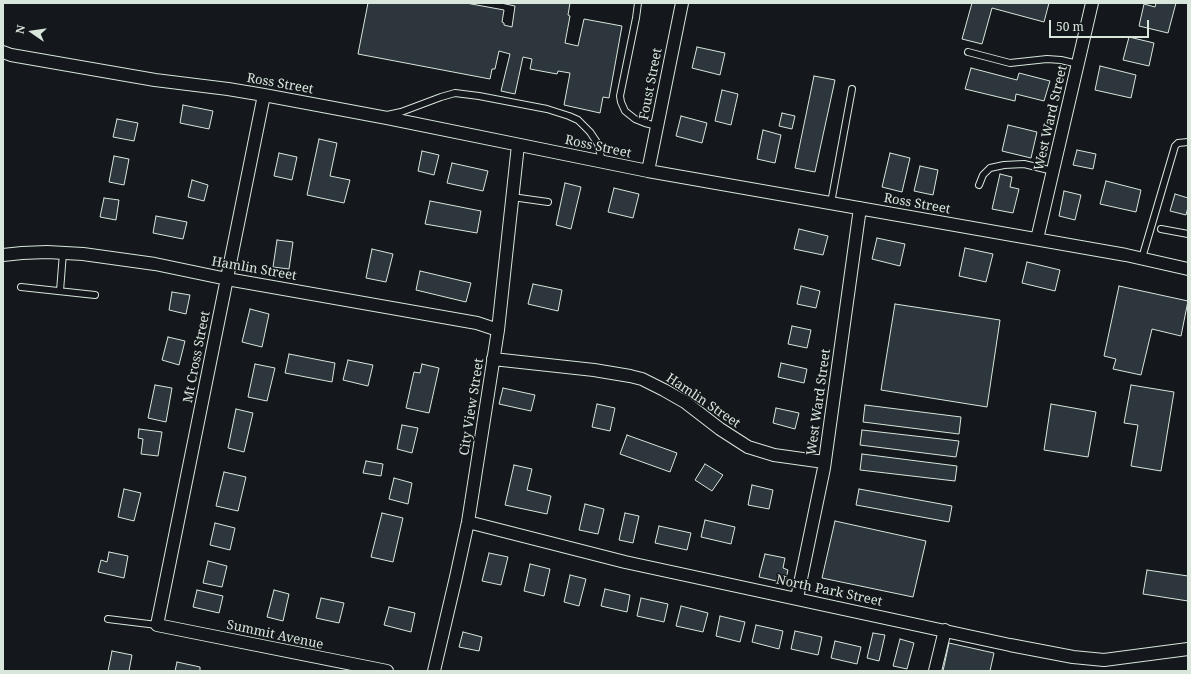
<!DOCTYPE html>
<html>
<head>
<meta charset="utf-8">
<style>
	body { margin:0 }
	#map { position:relative; width:1191px; height:674px; overflow:hidden; background:#14181c; font-family:"Noto Serif",serif }
	canvas { display:block }
	.frame { position:absolute; inset:0; border:4px solid #d8e6dc; pointer-events:none }
	.north { position:absolute; left:12px; top:12px; width:40px; height:40px; -webkit-text-stroke:3px #14181c; paint-order:stroke; rotate:283deg; font-size:11px; font-weight:700; line-height:16px; text-align:center; color:#d8e6dc }
	.north::after { content:''; display:block; margin:auto; width:14px; height:18px; background:#d8e6dc; clip-path:polygon(50% 0,100% 100%,50% 72%,0 100%) }
	.scale { position:absolute; left:1049px; top:20px; width:100px; height:18px; box-sizing:border-box; border:2px solid #d8e6dc; border-top:0; padding-left:5px; font-size:12px; line-height:14px; white-space:nowrap; color:#d8e6dc; -webkit-text-stroke:3px #14181c; paint-order:stroke }
</style>
</head>
<body>
<div id="map">
<canvas width="1191" height="674"></canvas>
<div class="frame"></div>
<div class="north">N</div>
<div class="scale">50 m</div>
</div>
<script>
const ctx = document.querySelector('canvas').getContext('2d');
ctx.lineJoin = 'round';
function paint(path, color) { ctx.fillStyle = color; ctx.fill(path, 'evenodd'); }
const shape = rows => new Path2D(rows.map(r => 'M' + r).join(''));
function strokePath(path, color, width, dash) { ctx.strokeStyle = color; ctx.lineWidth = width; ctx.lineCap = dash ? 'butt' : 'round'; ctx.setLineDash(dash || []); ctx.stroke(path); }
function drawText(font, color, halo, rows, align = 'center') {
  ctx.font = font + ' "Noto Serif",serif'; ctx.lineWidth = 3; ctx.setLineDash([]); ctx.textBaseline = 'middle'; ctx.strokeStyle = halo; ctx.fillStyle = color; for (const [text, x, y, turn = 0] of rows) {
    ctx.save(); ctx.translate(x, y); ctx.rotate((+turn || 0) * Math.PI / 180); ctx.textAlign = isNaN(turn) ? turn : align; if (halo) ctx.strokeText(text, 0, 0); ctx.fillText(text, 0, 0); ctx.restore();
  }
}
const building = shape([
	[368,3,466,3,504,10,502,22,504,23,504,25,512,27,515,6,501,3,570,3,568,15,570,16,565,43,578,46,584,19,622,26,609,98,603,97,600,113,564,105,570,73,558,71,557,74,530,69,532,59,523,57,515,94,501,91,510,54,499,51,495,69,492,69,490,79,358,54,368,3],
	[972,3,1049,3,1044,22,992,8,982,44,962,39,972,3],
	[1156,3,1176,3,1168,33,1139,26,1144,4,1155,7,1156,3],
	[1129,37,1154,43,1149,66,1123,60,1129,37],
	[697,47,725,53,720,75,692,68,697,47],
	[1100,66,1136,75,1131,98,1095,90,1100,66],
	[971,68,1017,80,1019,73,1050,81,1044,101,1016,94,1015,101,965,89,971,68],
	[814,76,835,80,815,172,795,168,814,76],
	[722,90,738,94,731,125,715,121,722,90],
	[183,105,213,111,209,129,180,123,183,105],
	[782,113,795,116,792,129,779,126,782,113],
	[681,116,707,123,702,143,676,136,681,116],
	[117,119,138,123,134,141,113,137,117,119],
	[1008,125,1037,132,1031,158,1002,151,1008,125],
	[763,130,781,135,775,163,757,159,763,130],
	[319,139,337,143,330,176,350,180,344,203,307,195,319,139],
	[1077,150,1096,154,1093,169,1073,165,1077,150],
	[422,151,439,155,434,175,418,171,422,151],
	[279,153,297,157,292,180,274,176,279,153],
	[890,153,910,158,902,192,882,187,890,153],
	[114,156,129,159,124,185,109,182,114,156],
	[452,163,488,171,483,191,447,183,452,163],
	[920,166,938,170,933,195,914,191,920,166],
	[1000,174,1012,177,1010,187,1019,189,1013,213,992,209,1000,174],
	[192,180,208,185,204,201,188,197,192,180],
	[1106,181,1141,190,1136,212,1100,204,1106,181],
	[565,183,581,187,571,229,556,225,565,183],
	[614,188,639,194,633,218,608,212,614,188],
	[1064,191,1081,195,1075,220,1059,216,1064,191],
	[1175,194,1188,198,1188,207,1186,215,1170,211,1175,194],
	[104,198,119,200,116,220,100,217,104,198],
	[430,201,481,211,477,233,425,224,430,201],
	[156,216,187,222,183,239,153,233,156,216],
	[799,229,828,236,823,255,794,249,799,229],
	[877,238,905,244,900,266,872,259,877,238],
	[277,240,293,242,289,269,273,267,277,240],
	[965,248,993,254,986,282,959,276,965,248],
	[372,249,393,254,386,282,366,278,372,249],
	[1027,262,1060,270,1055,291,1022,283,1027,262],
	[420,271,471,283,466,302,416,290,420,271],
	[533,284,562,290,558,311,528,304,533,284],
	[801,286,820,291,816,308,797,304,801,286],
	[1119,286,1188,301,1181,336,1152,329,1141,375,1113,369,1116,359,1104,356,1119,286],
	[172,292,190,295,186,314,169,310,172,292],
	[895,304,1000,320,987,407,881,390,895,304],
	[250,309,269,314,262,347,242,342,250,309],
	[792,326,811,330,807,348,788,344,792,326],
	[168,337,185,341,179,365,162,360,168,337],
	[289,354,335,363,332,382,285,373,289,354],
	[348,360,373,365,368,386,343,380,348,360],
	[781,363,807,369,804,383,778,377,781,363],
	[255,364,275,368,267,401,248,397,255,364],
	[422,364,439,368,429,413,406,408,414,372,420,373,422,364],
	[155,385,172,388,166,422,148,418,155,385],
	[1131,385,1174,392,1161,471,1131,466,1138,425,1124,423,1131,385],
	[503,388,535,395,531,411,499,404,503,388],
	[597,404,615,408,610,431,592,427,597,404],
	[1051,404,1096,412,1088,457,1044,450,1051,404],
	[865,405,961,417,959,434,863,422,865,405],
	[776,408,799,413,795,429,773,423,776,408],
	[236,409,253,413,244,452,228,448,236,409],
	[402,425,418,428,412,453,397,449,402,425],
	[139,429,162,432,158,456,141,454,143,439,138,438,139,429],
	[862,430,959,441,956,457,860,445,862,430],
	[627,435,677,453,670,472,620,454,627,435],
	[862,454,957,466,955,481,860,470,862,454],
	[366,461,383,464,381,476,363,473,366,461],
	[705,464,723,475,712,491,695,480,705,464],
	[514,465,532,469,527,490,551,496,547,514,505,505,514,465],
	[224,472,246,477,238,511,216,506,224,472],
	[394,478,412,483,408,504,389,499,394,478],
	[752,485,773,490,769,509,748,505,752,485],
	[124,489,141,493,134,521,118,517,124,489],
	[859,489,952,506,949,522,856,505,859,489],
	[585,504,604,509,598,534,579,530,585,504],
	[382,513,403,518,393,562,371,557,382,513],
	[625,513,639,516,633,543,619,540,625,513],
	[705,520,735,527,731,544,701,537,705,520],
	[835,521,926,541,913,597,822,578,835,521],
	[215,523,235,528,230,550,210,545,215,523],
	[659,526,691,533,687,550,655,543,659,526],
	[109,552,128,556,124,578,98,572,101,560,107,562,109,552],
	[489,553,508,557,501,585,482,581,489,553],
	[765,554,785,558,783,568,788,570,785,583,759,577,765,554],
	[208,561,227,566,222,587,203,583,208,561],
	[530,564,550,569,544,596,524,591,530,564],
	[1147,570,1188,576,1188,601,1143,594,1147,570],
	[570,575,586,579,579,606,564,602,570,575],
	[605,589,630,595,627,612,601,606,605,589],
	[197,590,223,596,219,613,193,607,197,590],
	[274,590,289,594,283,621,267,617,274,590],
	[321,598,344,603,339,623,316,618,321,598],
	[641,598,668,604,664,622,637,616,641,598],
	[681,606,708,613,703,632,676,626,681,606],
	[389,607,415,613,411,632,384,625,389,607],
	[720,616,745,622,740,642,716,636,720,616],
	[756,625,783,631,779,649,752,642,756,625],
	[795,631,822,637,818,655,791,649,795,631],
	[463,632,482,637,479,651,459,647,463,632],
	[873,633,885,635,879,661,867,658,873,633],
	[900,639,914,643,907,669,893,666,900,639],
	[835,641,861,647,857,664,831,658,835,641],
	[949,643,994,653,990,671,943,671,949,643],
	[112,651,132,655,129,671,108,671,112,651],
	[177,662,200,667,200,671,175,671,177,662]
]);
paint(building, '#2c363c');
strokePath(building, '#d8e6dc', 1);
const lane = shape([
	[638,3,636,18,620,96,621,102,625,111,635,119,645,123,657,126],
	[968,52,1010,63,1047,59,1061,60,1078,64],
	[387,115,401,112,441,97,455,93,479,96,547,109,569,116,578,120,590,132,598,144,602,162],
	[979,185,983,175,990,168,1004,165,1024,164,1053,171],
	[512,197,548,202],
	[831,203,852,89],
	[1161,229,1188,234],
	[1142,258,1175,146,1178,143,1188,142],
	[21,287,95,295],
	[60,291,63,253],
	[108,619,157,625]
]);
const street = shape([
	[3,52,11,55,155,80,228,89,264,95,387,118,648,171,1126,255,1188,269],
	[264,95,157,625,387,671],
	[648,171,682,3],
	[1037,239,1092,3],
	[3,255,22,253,47,252,83,254,155,264,227,279,477,323,498,330],
	[493,359,594,370,630,376,642,379,664,390,685,402,720,429,748,447,774,455,824,462],
	[468,522,625,562,1010,645,1073,657,1104,660,1188,649],
	[797,598,824,468,860,208],
	[434,671,456,577,468,522,498,330,518,145],
	[935,671,945,630]
]);
strokePath(lane, '#d8e6dc', 8);
strokePath(street, '#d8e6dc', 14);
strokePath(lane, '#14181c', 6);
strokePath(street, '#14181c', 12);
drawText('13px', '#d8e6dc', '#14181c', [
	["Ross Street",280,84,10],
	["Foust Street",651,84,-79],
	["West Ward Street",1051,118,-77],
	["Ross Street",598,147,12],
	["Ross Street",917,204,10],
	["Hamlin Street",254,269,10],
	["Mt Cross Street",197,357,-79],
	["Hamlin Street",703,401,34],
	["West Ward Street",819,402,-82],
	["City View Street",472,407,-81],
	["North Park Street",829,591,12],
	["Summit Avenue",275,635,12]
]);
</script>
</body>
</html>
